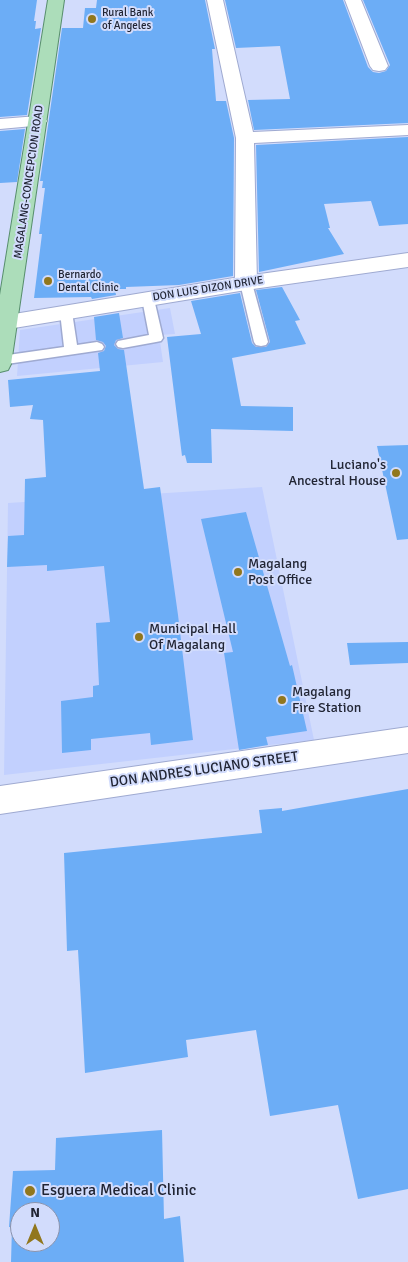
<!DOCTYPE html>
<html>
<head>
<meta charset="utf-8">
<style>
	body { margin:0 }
	#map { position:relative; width:408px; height:1262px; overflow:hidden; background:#d2dcfc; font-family:Signika,sans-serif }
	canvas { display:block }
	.north { position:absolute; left:10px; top:1202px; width:50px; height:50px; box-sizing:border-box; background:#d2dcfc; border:1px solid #8b93ac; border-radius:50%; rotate:0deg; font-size:14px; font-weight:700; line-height:20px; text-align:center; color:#212534 }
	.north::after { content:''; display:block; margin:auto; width:18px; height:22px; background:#91771d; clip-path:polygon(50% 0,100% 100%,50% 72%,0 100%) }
</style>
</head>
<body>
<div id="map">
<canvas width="408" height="1262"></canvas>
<div class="north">N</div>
</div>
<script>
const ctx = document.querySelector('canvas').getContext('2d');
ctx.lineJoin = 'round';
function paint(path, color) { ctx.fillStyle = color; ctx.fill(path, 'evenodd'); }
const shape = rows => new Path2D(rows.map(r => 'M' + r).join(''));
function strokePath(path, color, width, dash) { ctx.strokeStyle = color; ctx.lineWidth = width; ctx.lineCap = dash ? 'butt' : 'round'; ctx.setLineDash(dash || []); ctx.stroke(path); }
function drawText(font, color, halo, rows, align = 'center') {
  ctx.font = font + ' Signika,sans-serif'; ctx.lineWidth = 4; ctx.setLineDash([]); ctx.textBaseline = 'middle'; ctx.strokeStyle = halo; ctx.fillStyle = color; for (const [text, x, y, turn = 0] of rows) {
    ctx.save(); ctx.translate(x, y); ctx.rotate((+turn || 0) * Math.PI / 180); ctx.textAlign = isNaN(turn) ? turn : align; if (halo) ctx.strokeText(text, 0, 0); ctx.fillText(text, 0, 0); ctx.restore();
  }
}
paint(shape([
	[170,308,175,334,159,335,163,362,17,376,20,330],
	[262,487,314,740,4,775,8,503]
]), '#c2d0fe');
paint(shape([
	[0,0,37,0,34,21,36,21,35,29,41,28,27,115,0,117],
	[97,0,205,0,215,49,212,49,216,101,226,101,234,138,233,276,179,285,126,287,126,289,115,289,116,295,92,299,91,297,34,298,42,234,39,234,45,188,42,188,43,181,40,181,62,28,83,28,85,8,96,8],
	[225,0,343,0,368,67,373,72,379,73,386,71,390,65,363,0,408,0,408,123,254,130,248,100,290,99,280,46,236,48],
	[25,129,17,182,0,183,0,131],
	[408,137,408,224,379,226,371,201,324,204,330,228,328,228,344,254,259,272,256,145],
	[282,287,300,320,295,321,306,344,232,358,241,406,293,407,293,431,211,429,212,463,187,463,185,455,182,456,167,337,201,334,191,301,240,293,252,343,256,347,266,347,270,342,256,290],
	[119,313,123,338,116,340,114,345,118,349,124,350,144,489,160,487,178,615,193,740,151,745,150,733,91,739,91,750,62,753,61,701,93,697,93,686,99,685,96,623,110,622,104,566,47,571,47,565,7,567,8,536,24,535,25,479,46,477,43,420,30,419,33,405,10,407,8,380,100,371,98,353,104,351,106,346,103,342,96,340,94,317],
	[408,445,408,539,397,540,377,446],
	[246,512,290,666,292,665,307,731,266,737,268,745,239,750,224,653,233,652,201,519],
	[408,642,408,663,350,665,347,643],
	[408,789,408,1189,358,1199,338,1105,270,1116,256,1030,186,1040,188,1057,85,1073,78,950,67,951,64,853,262,833,259,810,282,808,282,811],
	[162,1130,164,1219,180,1216,184,1262,11,1262,12,1227,9,1227,13,1171,55,1170,56,1138],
	[20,1212,50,1212,50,1242,20,1242]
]), '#6cadf6');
const lane = shape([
	[246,279,252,283,268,342,266,345,261,346,256,345,254,342,240,283,246,279],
	[148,295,154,299,163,338,161,341,156,342,123,348,118,347,116,344,118,341,149,335,142,299,148,295],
	[66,308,72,312,77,345,97,342,102,344,104,347,102,350,0,365,1,356,64,347,60,312,66,308]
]);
const street = shape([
	[207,0,223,0,253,132,408,125,408,135,254,143,257,283,253,288,246,290,239,288,235,283,236,138,207,0],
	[345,0,361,0,388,66,385,70,379,71,373,70,370,66,345,0],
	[38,116,44,117,47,121,44,125,0,129,0,119,38,116]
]);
const secondary = shape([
	[408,253,408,267,246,290,8,329,0,327,0,317,8,315,246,276,408,253],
	[408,727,408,753,0,814,0,786,408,727]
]);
const primary = shape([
	[48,0,64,0,11,364,8,370,0,372,0,295,48,0]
]);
strokePath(lane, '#9faad1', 3);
strokePath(street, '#9faad1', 2);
strokePath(secondary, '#9faad1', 2);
strokePath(primary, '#578e6d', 2);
paint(lane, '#fff');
paint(street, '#fff');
paint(secondary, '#fff');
paint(primary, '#acddba');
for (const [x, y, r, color] of [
	[92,19,5,"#91771d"],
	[48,281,5,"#91771d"],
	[396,473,5,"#91771d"],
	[238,572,5,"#91771d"],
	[139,637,5,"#91771d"],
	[282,700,5,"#91771d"],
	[30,1191,6,"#91771d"]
]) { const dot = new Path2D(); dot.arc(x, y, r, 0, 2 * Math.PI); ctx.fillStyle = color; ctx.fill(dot); strokePath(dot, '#d2dcfc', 2); }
drawText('11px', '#212534', '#d2dcfc', [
	["Rural Bank",102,13],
	["of Angeles",102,26],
	["Bernardo",58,275],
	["Dental Clinic",58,288]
], 'left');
drawText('11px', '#212534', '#d2dcfc', [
	["MAGALANG-CONCEPCION ROAD",29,182,-82],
	["DON LUIS DIZON DRIVE",208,289,-9]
]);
drawText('14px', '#212534', '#d2dcfc', [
	["Luciano's",386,465,"right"],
	["Ancestral House",386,481,"right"],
	["Magalang",248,564],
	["Post Office",248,580],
	["Municipal Hall",149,629],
	["Of Magalang",149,645],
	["Magalang",292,692],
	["Fire Station",292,708]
], 'left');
drawText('14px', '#212534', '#d2dcfc', [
	["DON ANDRES LUCIANO STREET",204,770,-8]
]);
drawText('16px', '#212534', '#d2dcfc', [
	["Esguera Medical Clinic",41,1191]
], 'left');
</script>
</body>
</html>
